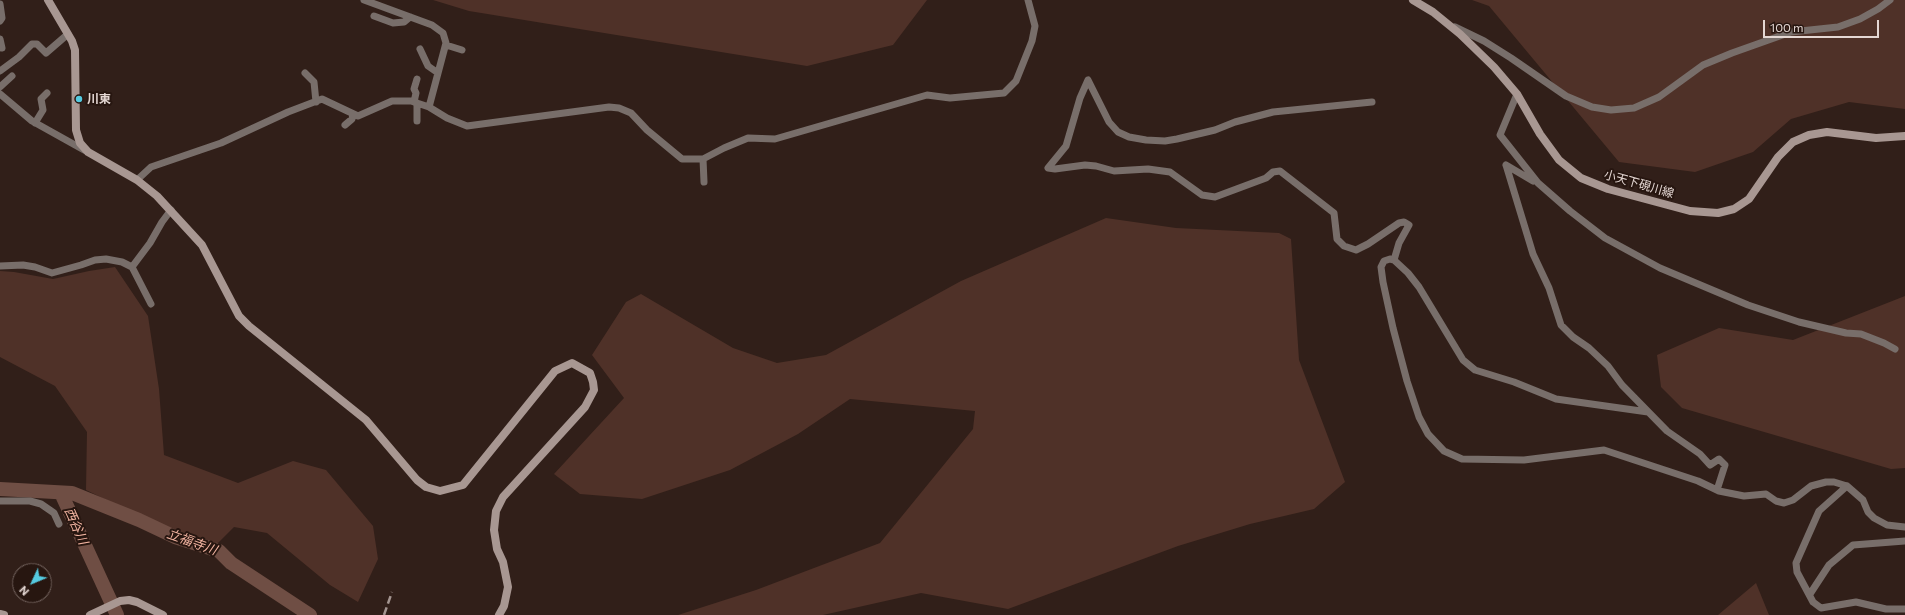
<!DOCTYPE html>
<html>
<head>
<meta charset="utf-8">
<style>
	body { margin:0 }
	#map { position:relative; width:1905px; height:615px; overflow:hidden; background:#311f19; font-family:Commissioner,sans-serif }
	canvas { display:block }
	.north { position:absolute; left:12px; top:563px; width:40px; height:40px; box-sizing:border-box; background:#271610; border:1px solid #73635e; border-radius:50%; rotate:226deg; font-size:11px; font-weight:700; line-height:16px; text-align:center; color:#e4d7d3 }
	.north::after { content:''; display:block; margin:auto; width:14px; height:18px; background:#55cae0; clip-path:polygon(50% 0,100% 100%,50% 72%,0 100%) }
	.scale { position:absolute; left:1763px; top:20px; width:116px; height:18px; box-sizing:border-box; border:2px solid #e4d7d3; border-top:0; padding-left:5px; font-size:12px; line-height:14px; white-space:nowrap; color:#e4d7d3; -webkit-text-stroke:3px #271610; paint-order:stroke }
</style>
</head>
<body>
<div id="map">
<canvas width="1905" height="615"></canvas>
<div class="north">N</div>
<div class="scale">100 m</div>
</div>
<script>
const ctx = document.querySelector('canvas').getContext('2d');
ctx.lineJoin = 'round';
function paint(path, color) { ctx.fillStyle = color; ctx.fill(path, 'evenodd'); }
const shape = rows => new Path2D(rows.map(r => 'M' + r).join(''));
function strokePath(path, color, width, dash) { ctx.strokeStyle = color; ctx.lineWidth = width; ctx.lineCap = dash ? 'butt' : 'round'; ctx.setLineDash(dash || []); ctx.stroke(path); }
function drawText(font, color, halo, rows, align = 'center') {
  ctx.font = font + ' Commissioner,"Noto Sans JP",sans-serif'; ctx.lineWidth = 4; ctx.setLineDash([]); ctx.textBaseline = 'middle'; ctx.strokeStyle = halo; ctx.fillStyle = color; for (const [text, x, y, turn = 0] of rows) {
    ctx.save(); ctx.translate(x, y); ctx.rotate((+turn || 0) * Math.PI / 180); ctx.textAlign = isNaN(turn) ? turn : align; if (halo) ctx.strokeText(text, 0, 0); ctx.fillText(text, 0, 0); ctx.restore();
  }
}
paint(shape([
	[433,0,927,0,893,45,807,66,469,11],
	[1472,0,1905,0,1905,109,1849,102,1791,119,1753,152,1695,172,1619,162,1489,6],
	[1106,218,1176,228,1279,233,1291,239,1299,360,1345,482,1314,509,1250,524,1178,546,1008,609,921,593,823,615,678,615,756,590,880,543,973,429,975,411,850,399,798,434,730,470,642,499,580,494,554,474,624,398,592,355,626,302,641,294,733,348,777,363,826,355,961,281],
	[115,267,148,316,159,389,164,455,238,483,293,461,326,470,373,526,378,559,358,602,330,585,267,533,234,527,213,548,174,533,86,490,87,432,55,386,0,357,0,271,14,272,53,279,89,271],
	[1905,296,1905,468,1891,469,1682,408,1661,387,1657,355,1719,328,1793,340],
	[1756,583,1769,615,1718,615]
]), '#4f3128');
strokePath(shape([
	[0,489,72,493,139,520,175,537,219,551,231,563,310,615],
	[61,493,117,615]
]), '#6f4e44', 14);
strokePath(shape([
	[364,0,432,25,443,33,446,43,429,107],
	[0,4,2,18,0,21],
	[374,16,393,23,404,22,410,17],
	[1455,27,1484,41,1511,58,1566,96,1592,107,1611,110,1634,108,1659,97,1703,65,1732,53,1791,32,1838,27,1860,19,1878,9,1890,0],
	[0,39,2,48],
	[446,45,462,50],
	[420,49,428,66,438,73],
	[0,71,19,57,32,44,37,44,46,53,68,34],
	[305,73,314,82,316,102],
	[0,87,12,76],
	[0,94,32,121,84,150],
	[1517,94,1500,135,1538,183,1570,211,1605,238,1660,268,1748,305,1799,322,1846,333,1861,334,1884,343,1895,349],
	[414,102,416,93,414,89,417,79],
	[1372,102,1273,112,1235,122,1215,130,1177,139,1165,141,1146,140,1129,137,1118,132,1109,122,1088,80,1080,98,1066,146,1048,168,1055,169,1085,165,1096,166,1114,171,1148,169,1170,172,1202,195,1215,197,1266,178,1273,172,1280,171,1334,213,1337,239,1344,246,1356,250,1368,244,1399,223,1404,222,1409,225,1399,243,1394,260],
	[417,103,417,121],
	[35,123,43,110,41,99,47,93],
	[345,125,352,119,353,114],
	[703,159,704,182],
	[1506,165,1533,254,1549,288,1561,325,1573,337,1589,348,1608,366,1622,385,1667,431,1700,454,1710,465,1719,459,1725,465,1717,490],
	[1506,165,1533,181],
	[137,180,151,167,221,143,288,112,322,99,358,116,392,101,411,101,429,107,447,118,467,126,609,107,619,108,631,113,647,130,682,159,703,159,724,148,748,138,775,139,927,95,950,98,1004,93,1016,81,1032,41,1035,26,1028,0],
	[0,266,23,265,35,267,52,273,81,265,95,260,106,259,122,262,132,267,150,243,162,222,171,210],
	[132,267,151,304],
	[1648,412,1556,399,1514,382,1475,370,1463,360,1419,287,1408,273,1394,260,1390,259,1384,261,1381,267,1383,282,1393,328,1407,381,1419,417,1428,434,1444,451,1462,459,1524,460,1604,450,1698,481,1719,491,1744,496,1766,494,1776,501,1784,503,1793,500,1811,486,1826,482,1834,482,1847,486,1863,500,1868,512,1874,518,1887,525,1905,527],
	[1847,486,1819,511,1796,563,1797,572,1813,602,1821,608,1856,602,1886,609,1905,609],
	[0,501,30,501,41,504,54,513,59,524],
	[1810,594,1829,565,1853,545,1905,541]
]), '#786e6a', 7);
strokePath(shape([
	[48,0,72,41,75,50,76,130,80,143,88,152,137,180,157,196,202,245,239,316,249,326,366,420,417,480,426,487,440,491,463,485,555,371,572,363,590,373,593,382,594,390,585,407,503,497,496,511,494,530,497,549,503,562,508,587,504,606,499,615],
	[1413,0,1433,12,1460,34,1494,67,1517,94,1540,134,1559,160,1581,178,1608,189,1690,211,1718,213,1734,209,1749,199,1778,157,1793,142,1809,135,1827,132,1876,138,1905,136],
	[0,614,4,615],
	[90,615,120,601,129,600,137,602,163,615]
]), '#a89792', 8);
strokePath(shape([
	[384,615,392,592]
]), '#a49591', 2.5, [8, 4]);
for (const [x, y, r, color] of [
	[79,99,4,"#55cae0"]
]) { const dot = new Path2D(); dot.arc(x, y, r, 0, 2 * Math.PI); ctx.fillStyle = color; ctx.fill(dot); strokePath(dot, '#271610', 1.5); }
drawText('bold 12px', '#e4d7d3', '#271610', [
	["川東",87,99]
], 'left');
drawText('12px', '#e4d7d3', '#271610', [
	["小天下硯川線",1639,184,16]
]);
drawText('italic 13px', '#f3b5a2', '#271610', [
	["西谷川",76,526,66],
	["立福寺川",192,542,20]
]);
</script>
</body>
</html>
